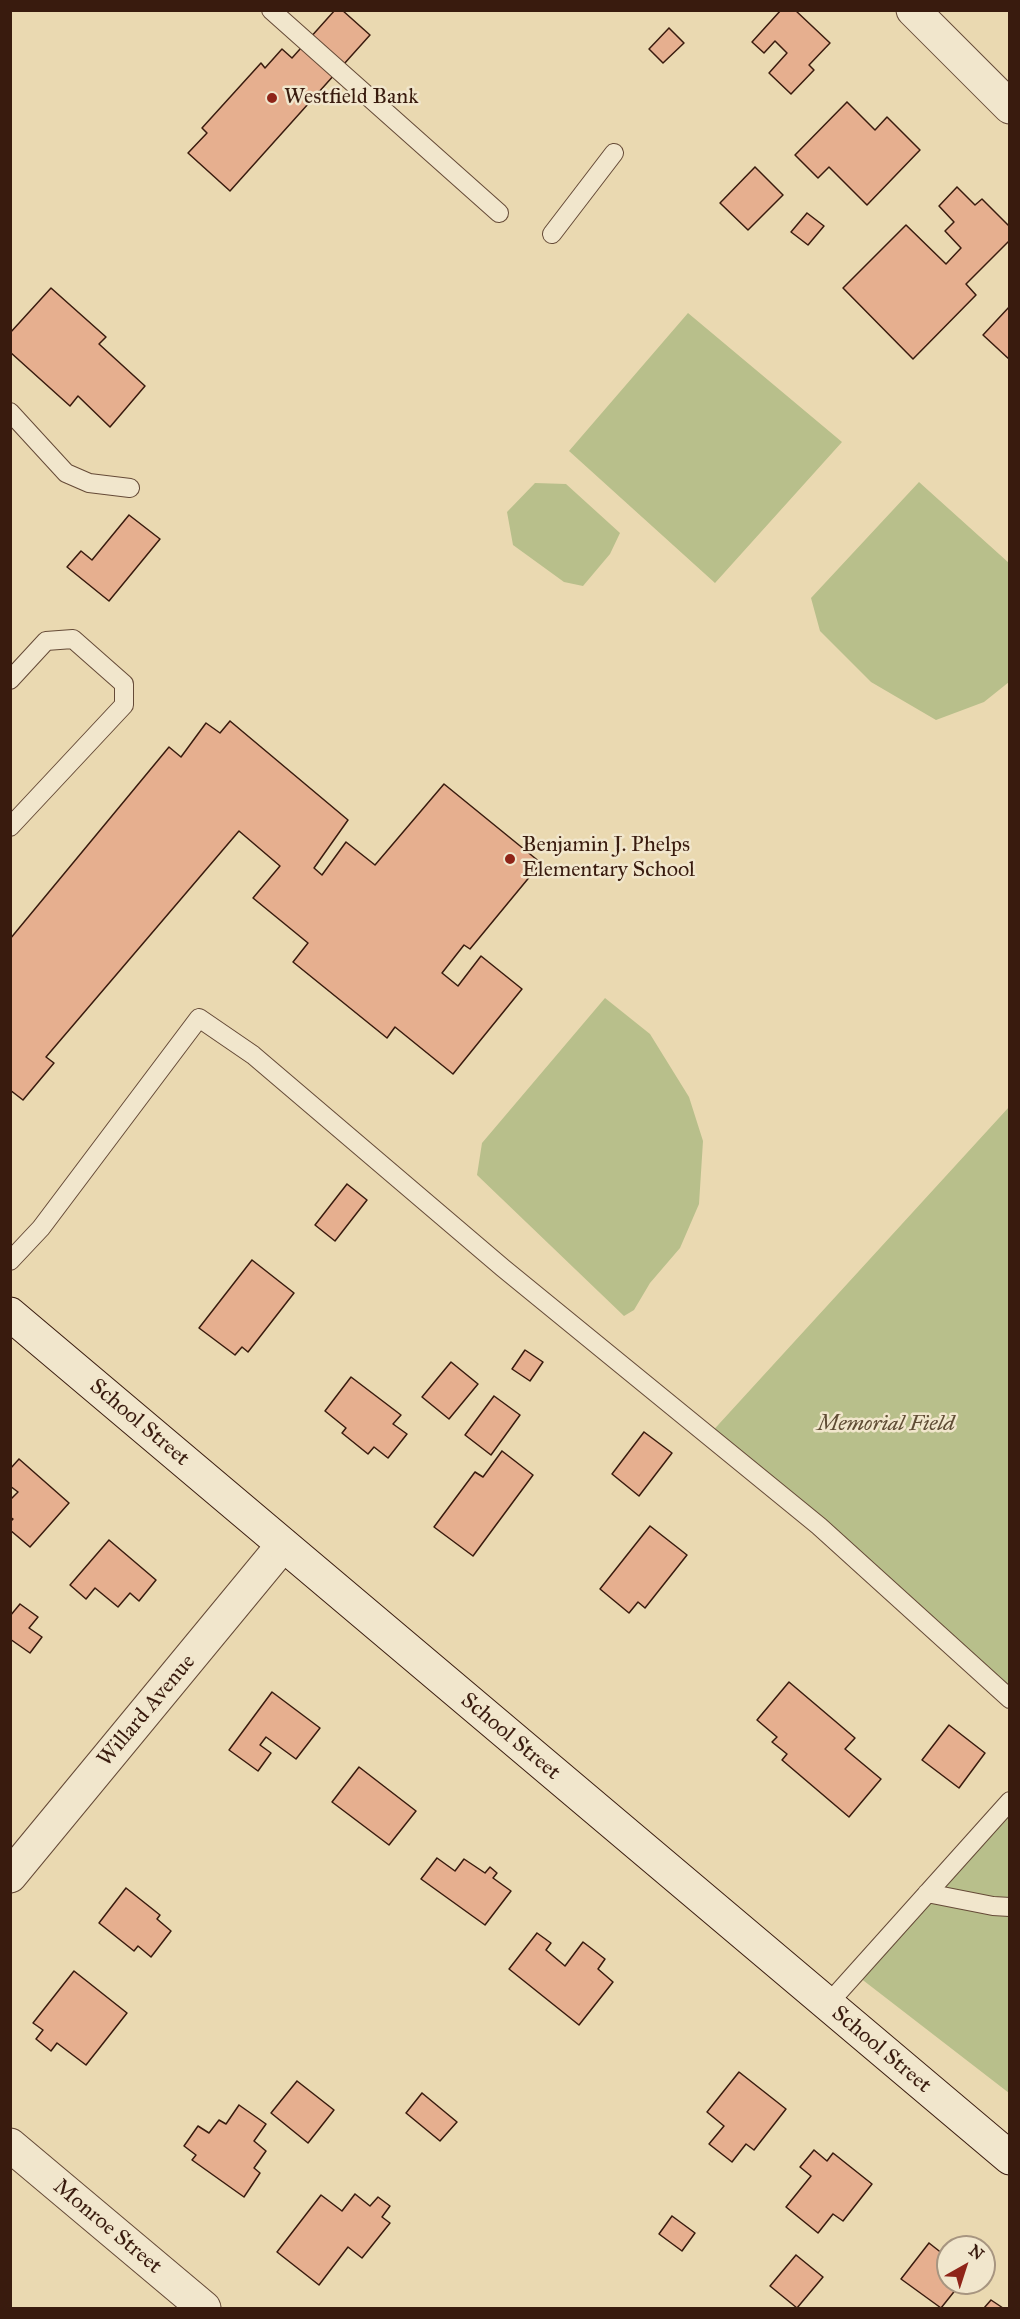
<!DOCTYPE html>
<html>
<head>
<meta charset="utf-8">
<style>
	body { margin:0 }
	#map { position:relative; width:1020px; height:2319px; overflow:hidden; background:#ead9b1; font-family:"IM FELL Great Primer",serif }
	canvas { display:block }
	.frame { position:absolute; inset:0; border:12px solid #391b0e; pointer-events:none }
	.north { position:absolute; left:936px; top:2235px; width:60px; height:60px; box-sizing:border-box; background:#f1e6cc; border:2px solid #a79580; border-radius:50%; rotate:39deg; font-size:16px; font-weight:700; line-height:24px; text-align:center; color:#391b0e }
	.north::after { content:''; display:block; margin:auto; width:21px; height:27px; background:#8f2418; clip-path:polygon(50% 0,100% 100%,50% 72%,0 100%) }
</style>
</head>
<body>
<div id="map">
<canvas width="1020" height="2319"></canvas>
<div class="frame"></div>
<div class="north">N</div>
</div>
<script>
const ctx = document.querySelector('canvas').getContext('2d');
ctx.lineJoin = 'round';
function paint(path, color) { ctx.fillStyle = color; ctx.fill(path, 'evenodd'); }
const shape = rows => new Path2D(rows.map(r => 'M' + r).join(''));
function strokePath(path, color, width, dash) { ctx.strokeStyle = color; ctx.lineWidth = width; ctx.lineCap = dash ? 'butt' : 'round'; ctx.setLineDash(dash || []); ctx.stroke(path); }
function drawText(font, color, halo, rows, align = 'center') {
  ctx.font = font + ' "IM FELL Great Primer",serif'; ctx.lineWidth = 5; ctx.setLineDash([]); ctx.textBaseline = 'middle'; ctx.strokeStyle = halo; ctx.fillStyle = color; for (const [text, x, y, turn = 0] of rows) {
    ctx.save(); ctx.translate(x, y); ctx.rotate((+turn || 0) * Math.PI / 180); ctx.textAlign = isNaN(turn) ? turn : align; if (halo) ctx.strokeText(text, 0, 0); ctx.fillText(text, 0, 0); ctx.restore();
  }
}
paint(shape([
	[688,313,842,442,715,583,569,451],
	[919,482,1009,563,1009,682,984,702,936,720,871,682,820,631,811,598],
	[535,483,566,484,620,533,610,554,583,586,564,582,513,545,507,512],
	[605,998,650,1034,689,1097,703,1141,699,1204,680,1248,650,1283,634,1310,624,1316,477,1175,482,1143],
	[1009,1107,1009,1700,708,1436],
	[1009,1801,1009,2093,855,1974]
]), '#b8bf8b');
const building = shape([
	[335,10,342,10,370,35,230,191,188,153,207,133,202,128,261,63,265,68,282,49,292,58,335,10],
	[781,10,795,10,830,43,809,65,814,70,791,94,769,73,787,53,775,41,764,53,752,42,781,10],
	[669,28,684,43,663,63,649,49,669,28],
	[847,102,875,130,887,117,920,150,867,205,829,167,818,178,795,155,847,102],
	[755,167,783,195,748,230,720,203,755,167],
	[957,187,975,205,982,199,1010,227,1010,240,966,284,976,295,913,359,843,288,906,225,946,264,961,248,945,231,954,222,939,206,957,187],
	[807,213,824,226,808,245,791,232,807,213],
	[51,288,106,337,99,344,145,386,110,427,78,396,70,406,10,352,10,333,51,288],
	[1010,306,1010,360,983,335,1010,306],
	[129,515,160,539,109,601,67,567,81,551,92,560,129,515],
	[230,721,348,820,314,868,322,875,346,842,375,865,444,784,541,863,470,949,464,945,442,973,458,986,481,956,522,989,453,1074,395,1027,387,1038,293,962,308,943,253,898,280,866,239,831,46,1057,54,1063,23,1100,10,1090,10,939,169,747,181,757,206,723,220,733,230,721],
	[347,1184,367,1200,335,1241,315,1225,347,1184],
	[252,1260,294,1293,248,1352,242,1347,235,1355,199,1328,252,1260],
	[525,1350,543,1362,530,1381,512,1369,525,1350],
	[451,1362,478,1384,449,1419,422,1397,451,1362],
	[351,1377,401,1415,393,1424,407,1434,388,1458,374,1447,368,1454,342,1433,346,1428,325,1411,351,1377],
	[494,1396,520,1415,491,1455,465,1435,494,1396],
	[644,1432,672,1453,639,1496,612,1474,644,1432],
	[502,1451,533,1475,473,1556,434,1527,475,1472,483,1477,502,1451],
	[19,1459,69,1503,30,1547,10,1530,10,1522,13,1519,10,1517,10,1500,18,1492,10,1486,10,1469,19,1459],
	[650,1526,687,1555,645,1608,638,1602,629,1613,600,1589,650,1526],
	[109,1540,156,1580,139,1601,130,1593,118,1607,95,1588,86,1599,70,1585,109,1540],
	[20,1604,38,1617,29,1628,42,1637,30,1653,10,1639,10,1616,20,1604],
	[789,1682,855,1738,845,1749,881,1779,849,1817,782,1760,787,1754,772,1742,777,1737,757,1720,789,1682],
	[272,1692,320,1728,296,1759,266,1737,260,1745,271,1753,258,1771,229,1750,272,1692],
	[949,1725,985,1753,959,1788,922,1760,949,1725],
	[359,1767,416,1811,389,1845,332,1802,359,1767],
	[437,1858,455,1871,464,1859,485,1873,490,1867,497,1873,493,1878,511,1891,485,1925,421,1879,437,1858],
	[126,1888,160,1915,157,1919,171,1931,151,1957,138,1946,134,1951,99,1923,126,1888],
	[537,1933,551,1943,546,1950,565,1966,583,1942,605,1959,598,1969,613,1982,579,2025,509,1969,537,1933],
	[74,1971,127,2013,86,2065,57,2043,51,2051,36,2039,43,2030,33,2023,74,1971],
	[739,2072,786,2109,754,2150,746,2144,732,2162,709,2144,724,2126,707,2112,739,2072],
	[297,2081,334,2110,308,2143,271,2113,297,2081],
	[422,2093,457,2122,440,2141,406,2113,422,2093],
	[239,2105,266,2124,254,2141,266,2151,254,2168,260,2173,244,2197,192,2160,196,2155,184,2146,198,2126,209,2133,219,2120,226,2124,239,2105],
	[814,2150,827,2161,833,2153,872,2184,843,2221,833,2214,818,2233,786,2207,811,2176,800,2167,814,2150],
	[355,2194,370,2206,378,2197,390,2206,382,2217,390,2223,362,2258,348,2247,319,2285,277,2252,321,2195,342,2211,355,2194],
	[672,2216,695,2233,682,2251,659,2234,672,2216],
	[929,2243,948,2258,948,2283,961,2283,941,2308,901,2279,929,2243],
	[796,2255,823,2277,797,2308,770,2286,796,2255],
	[991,2300,1003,2308,984,2308,991,2300]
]);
paint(building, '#e6af8f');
strokePath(building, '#391b0e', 1.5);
const lane = shape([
	[271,10,499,213],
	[552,234,614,153],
	[10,412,66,473,89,483,130,488],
	[10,680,46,641,73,639,124,684,124,705,10,827],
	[10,1261,41,1228,199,1018,253,1055,503,1268,819,1526,1010,1699],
	[927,1893,993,1906,1010,1907],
	[827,2005,1010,1801]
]);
const street = shape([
	[913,10,1010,107],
	[10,1876,283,1545],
	[10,2145,204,2308]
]);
const secondary = shape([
	[10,1314,1010,2158]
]);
strokePath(lane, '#654a37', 20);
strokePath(street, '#654a37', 35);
strokePath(secondary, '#391b0e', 35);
strokePath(lane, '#f1e6cc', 18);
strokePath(street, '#f1e6cc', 33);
strokePath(secondary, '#f1e6cc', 33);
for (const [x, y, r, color] of [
	[272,98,6,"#8f2418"],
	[510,859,6,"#8f2418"]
]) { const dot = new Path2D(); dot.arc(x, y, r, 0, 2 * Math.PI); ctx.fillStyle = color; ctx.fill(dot); strokePath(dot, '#f1e6cc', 2); }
drawText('22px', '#391b0e', '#f1e6cc', [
	["Westfield Bank",284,98],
	["Benjamin J. Phelps",522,846],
	["Elementary School",522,871]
], 'left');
drawText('22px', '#391b0e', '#f1e6cc', [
	["School Street",139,1423,40],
	["Willard Avenue",147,1711,-50],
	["School Street",510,1737,40],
	["School Street",881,2050,40],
	["Monroe Street",107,2227,40]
]);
drawText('italic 22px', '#5f4c34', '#f1e6cc', [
	["Memorial Field",886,1425]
]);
</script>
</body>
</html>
